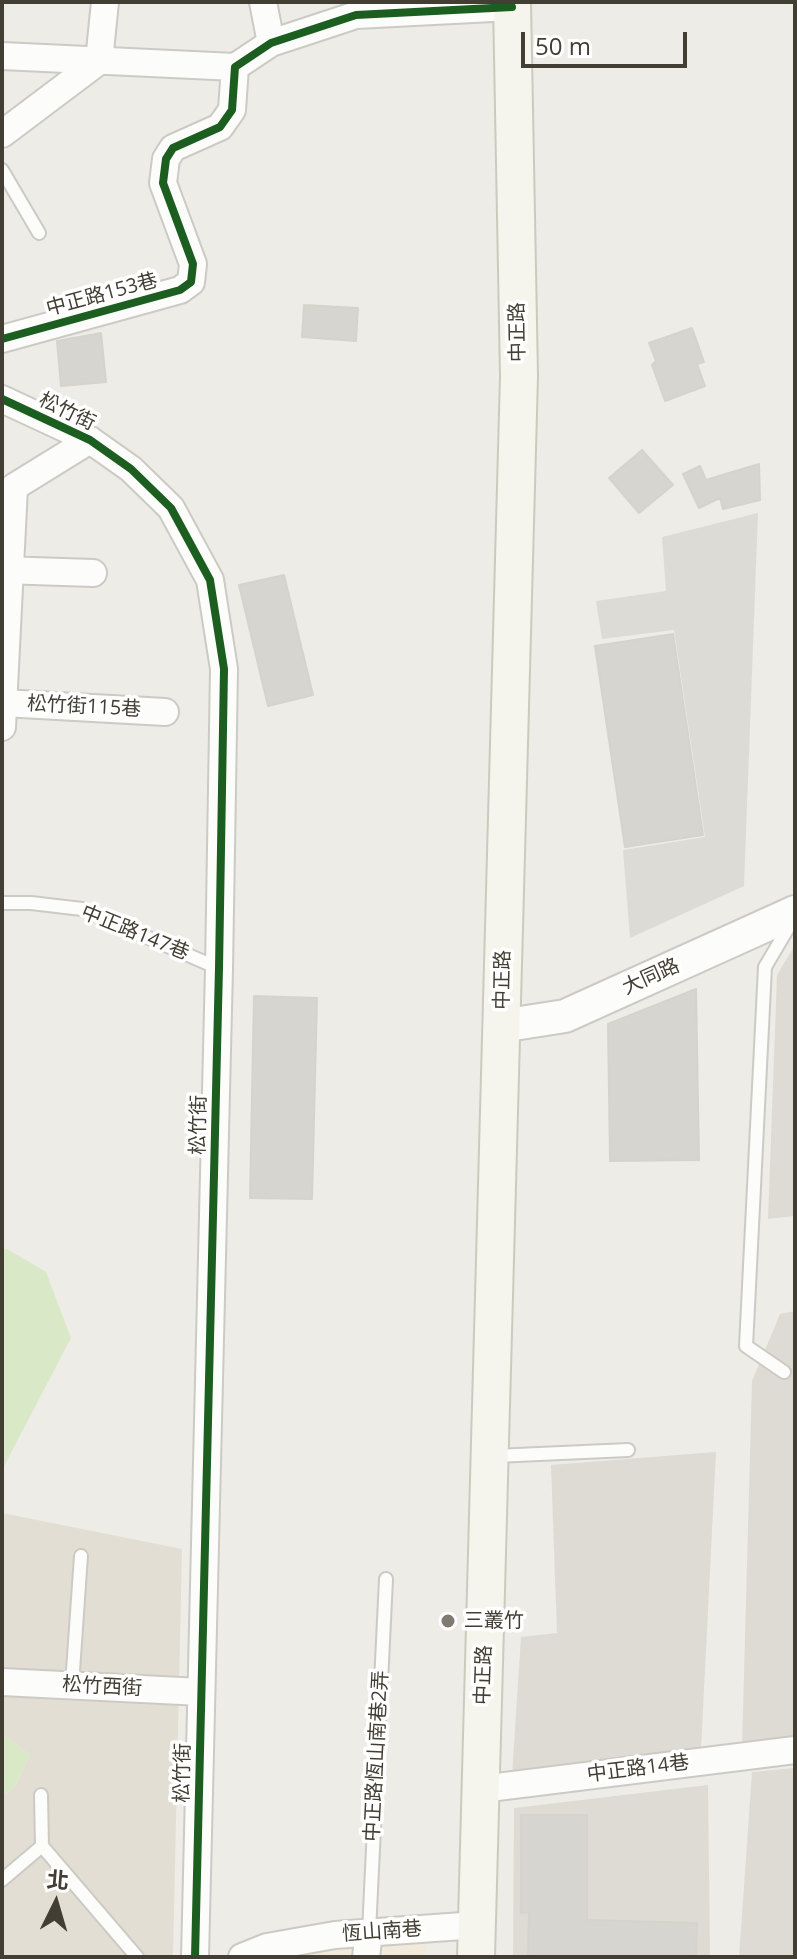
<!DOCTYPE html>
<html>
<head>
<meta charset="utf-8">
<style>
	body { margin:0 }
	#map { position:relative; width:797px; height:1959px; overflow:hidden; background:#eeece6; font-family:"Open Sans","Noto Sans TC",sans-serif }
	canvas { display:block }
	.frame { position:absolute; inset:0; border:4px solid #433e33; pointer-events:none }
	.north { position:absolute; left:16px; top:1863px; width:80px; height:80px; -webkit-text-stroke:6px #fff; paint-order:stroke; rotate:5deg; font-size:22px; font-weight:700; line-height:32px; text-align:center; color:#433e33 }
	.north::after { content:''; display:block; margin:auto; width:28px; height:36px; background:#433e33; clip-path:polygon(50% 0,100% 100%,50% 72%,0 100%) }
	.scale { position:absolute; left:521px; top:32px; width:166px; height:36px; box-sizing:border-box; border:4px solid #433e33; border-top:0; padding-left:10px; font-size:24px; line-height:28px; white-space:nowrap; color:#433e33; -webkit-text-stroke:6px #fff; paint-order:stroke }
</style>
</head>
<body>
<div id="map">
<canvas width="797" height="1959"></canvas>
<div class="frame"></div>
<div class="north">北</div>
<div class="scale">50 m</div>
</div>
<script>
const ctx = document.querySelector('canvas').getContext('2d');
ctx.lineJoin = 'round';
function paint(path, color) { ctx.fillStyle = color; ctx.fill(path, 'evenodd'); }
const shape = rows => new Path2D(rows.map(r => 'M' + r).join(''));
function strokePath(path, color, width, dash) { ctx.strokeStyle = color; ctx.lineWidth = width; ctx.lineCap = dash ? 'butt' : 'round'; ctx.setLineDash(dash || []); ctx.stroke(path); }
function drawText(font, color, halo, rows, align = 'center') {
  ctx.font = font + ' "Open Sans","Noto Sans TC",sans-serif'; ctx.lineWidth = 7; ctx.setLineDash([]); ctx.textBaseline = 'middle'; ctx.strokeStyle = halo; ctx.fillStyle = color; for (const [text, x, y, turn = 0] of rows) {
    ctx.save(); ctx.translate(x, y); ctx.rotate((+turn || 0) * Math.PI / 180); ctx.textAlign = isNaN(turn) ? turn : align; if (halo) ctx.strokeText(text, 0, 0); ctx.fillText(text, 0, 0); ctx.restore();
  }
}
paint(shape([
	[2,1513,182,1549,173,1956,171,1957,2,1957,2,1796,15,1787,30,1755,2,1734]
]), '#e2ded3');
paint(shape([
	[426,1939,425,1957,273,1957,277,1955]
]), '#f1e9d9');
paint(shape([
	[795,945,795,1216,768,1219,777,975],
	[795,1311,795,1737,742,1747,752,1381,780,1314],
	[716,1452,701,1749,512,1775,521,1637,557,1633,551,1465],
	[795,1768,795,1957,739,1957,752,1772],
	[708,1785,710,1957,513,1957,514,1808]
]), '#dedbd4');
paint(shape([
	[7,1249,46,1272,71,1338,2,1470,2,1250],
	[2,1734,30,1755,15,1787,2,1796]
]), '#d9e8c6');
paint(shape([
	[758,513,744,886,630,938,623,850,705,837,674,630,602,639,596,601,666,591,662,537]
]), '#dddbd6');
const building = shape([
	[304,305,358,308,356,341,302,337,304,305],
	[692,328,704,362,697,364,705,386,665,401,652,365,656,361,649,343,692,328],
	[101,333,106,382,61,386,57,341,101,333],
	[642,450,673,485,639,513,609,478,642,450],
	[759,464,760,500,723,509,720,498,699,508,683,474,700,466,706,480,759,464],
	[284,575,313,695,268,706,239,585,284,575],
	[673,634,703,835,625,847,595,646,673,634],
	[696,989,699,1160,610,1161,608,1024,696,989],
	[254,996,317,998,312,1199,250,1198,254,996],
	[521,1815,587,1815,587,1920,697,1923,696,1957,528,1957,529,1912,521,1913,521,1815]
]);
paint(building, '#d7d5cf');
strokePath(building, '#d6d3cc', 2);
const service = shape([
	[2,170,39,233],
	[2,903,31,903,82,909,218,968],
	[784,1372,746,1346,765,967,791,923],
	[495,1456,628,1450],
	[72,1685,81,1556],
	[41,1795,42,1846],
	[2,1880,42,1846,137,1957],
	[369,1932,386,1579]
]);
const minor = shape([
	[263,2,271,43],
	[2,56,235,67],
	[2,134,99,61,105,2],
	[2,339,180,290,191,282,193,264,163,183,166,159,173,148,220,127,232,110,235,67,271,43,356,15,512,7],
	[2,399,90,440,131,469,171,508,210,580,224,669,219,968,195,1957],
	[2,570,93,573],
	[3,703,165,712],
	[2,727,14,487,90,440],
	[2,1682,201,1692],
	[481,1789,795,1750],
	[242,1957,267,1947,335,1935,477,1925],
	[366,1957,369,1932]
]);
const tertiary = shape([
	[501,1026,565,1016,795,912]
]);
const secondary = shape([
	[476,1957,519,376,512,2]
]);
strokePath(service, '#cccac4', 16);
strokePath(minor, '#cccac4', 30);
strokePath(tertiary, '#cccac4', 36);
strokePath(secondary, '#cdcabd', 40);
strokePath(service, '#fcfcfb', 12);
strokePath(minor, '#fcfcfb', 26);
strokePath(tertiary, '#fcfcfb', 32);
strokePath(secondary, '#f5f4ed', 36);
strokePath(shape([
	[2,339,180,290,191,282,193,264,163,183,166,159,173,148,220,127,232,110,235,67,271,43,356,15,512,7],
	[2,399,90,440,131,469,171,508,210,580,224,669,219,968,195,1957]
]), '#1b5e20', 8);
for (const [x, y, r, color] of [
	[448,1621,8,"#7f7b72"]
]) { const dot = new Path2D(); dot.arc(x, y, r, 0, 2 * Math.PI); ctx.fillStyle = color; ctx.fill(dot); strokePath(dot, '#fff', 3); }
drawText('20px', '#433e33', '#fff', [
	["中正路153巷",102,295,-15],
	["中正路",518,332,-91],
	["松竹街",67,412,26],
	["松竹街115巷",84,707,3],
	["中正路147巷",135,933,22],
	["大同路",651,977,-24],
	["中正路",503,980,-89],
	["松竹街",199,1125,-89],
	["中正路",484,1675,-88],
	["松竹西街",102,1687,3],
	["中正路恆山南巷2弄",377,1756,-87],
	["中正路14巷",638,1769,-7],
	["松竹街",183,1773,-89],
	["恆山南巷",382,1932,-4]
]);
drawText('20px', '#433e33', '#fff', [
	["三叢竹",464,1621]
], 'left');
</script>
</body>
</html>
